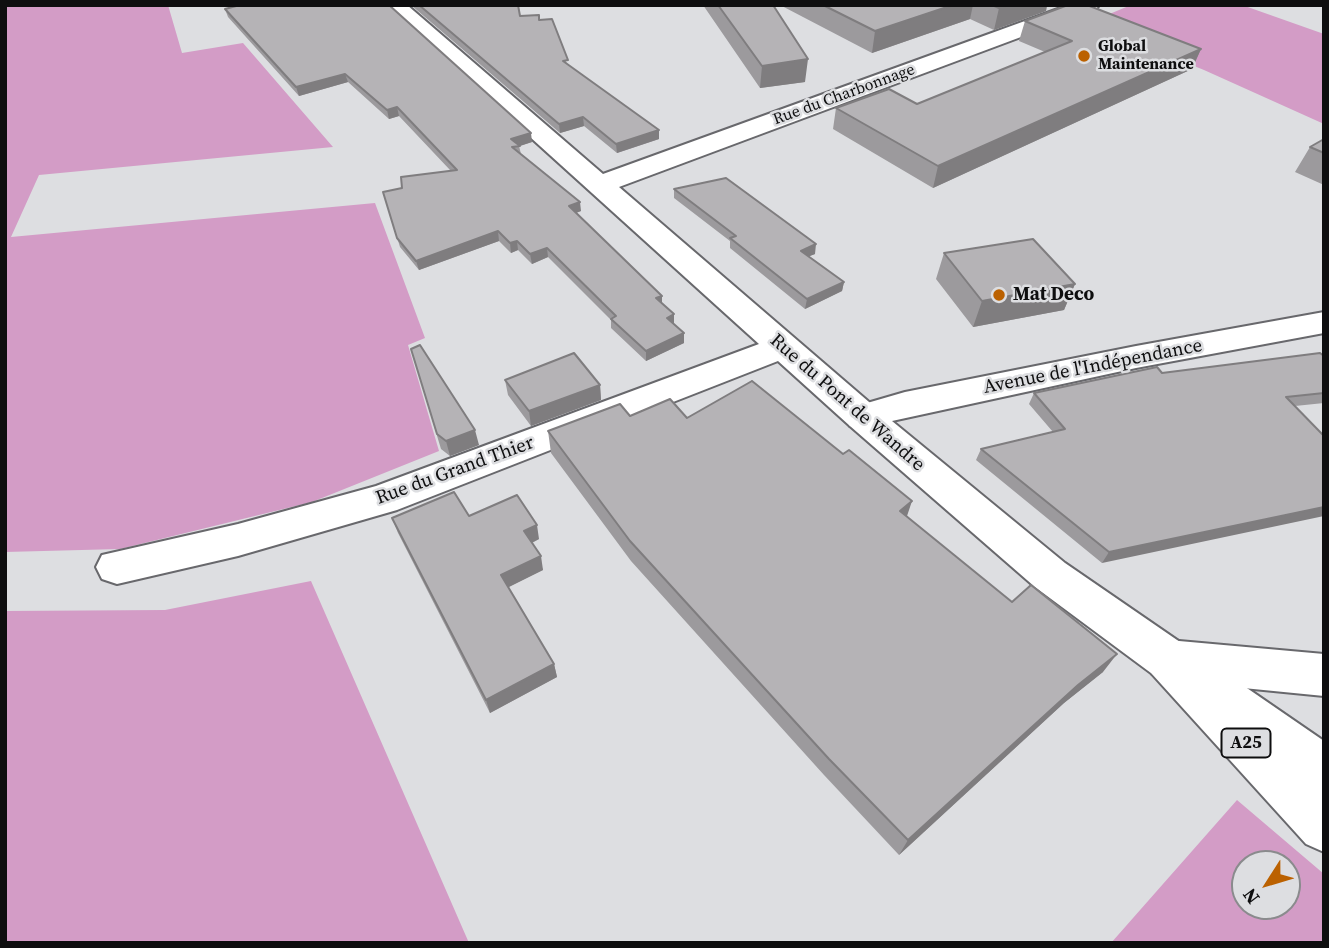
<!DOCTYPE html>
<html>
<head>
<meta charset="utf-8">
<style>
	body { margin:0 }
	#map { position:relative; width:1329px; height:948px; overflow:hidden; background:#dddee1; font-family:"Source Serif 4",serif }
	canvas { display:block }
	.frame { position:absolute; inset:0; border:7px solid #0e0e0f; pointer-events:none }
	.north { position:absolute; left:1231px; top:850px; width:70px; height:70px; box-sizing:border-box; background:#dddee1; border:2px solid #8a8b8d; border-radius:50%; rotate:233deg; font-size:19px; font-weight:700; line-height:28px; text-align:center; color:#0e0e0f }
	.north::after { content:''; display:block; margin:auto; width:24px; height:32px; background:#bb6100; clip-path:polygon(50% 0,100% 100%,50% 72%,0 100%) }
</style>
</head>
<body>
<div id="map">
<canvas width="1329" height="948"></canvas>
<div class="frame"></div>
<div class="north">N</div>
</div>
<script>
const ctx = document.querySelector('canvas').getContext('2d');
ctx.lineJoin = 'round';
function paint(path, color) { ctx.fillStyle = color; ctx.fill(path, 'evenodd'); }
const shape = rows => new Path2D(rows.map(r => 'M' + r).join(''));
function strokePath(path, color, width, dash) { ctx.strokeStyle = color; ctx.lineWidth = width; ctx.lineCap = dash ? 'butt' : 'round'; ctx.setLineDash(dash || []); ctx.stroke(path); }
function drawText(font, color, halo, rows, align = 'center') {
  ctx.font = font + ' "Source Serif 4",serif'; ctx.lineWidth = 5; ctx.setLineDash([]); ctx.textBaseline = 'middle'; ctx.strokeStyle = halo; ctx.fillStyle = color; for (const [text, x, y, turn = 0] of rows) {
    ctx.save(); ctx.translate(x, y); ctx.rotate((+turn || 0) * Math.PI / 180); ctx.textAlign = isNaN(turn) ? turn : align; if (halo) ctx.strokeText(text, 0, 0); ctx.fillText(text, 0, 0); ctx.restore();
  }
}
paint(shape([
	[5,5,168,5,182,53,243,43,333,147,39,175,11,237,375,203,425,338,408,345,439,451,312,502,120,549,5,552],
	[1131,5,1242,5,1324,34,1324,124,1204,70,1088,23],
	[311,581,469,943,5,943,5,611,165,610],
	[1237,800,1324,874,1324,943,1111,943],
	[1245,864,1287,864,1287,906,1245,906]
]), '#d39cc6');
const minor = shape([
	[384,5,407,5,603,174,1069,5,1099,5,1096,9,619,187,876,408,881,417,876,426,863,430,850,426,778,361,397,510,238,556,117,584,102,579,96,567,102,555,238,524,376,486,759,344,384,5]
]);
const major = shape([
	[1324,312,1324,333,1136,368,892,421,1065,563,1324,741,1324,795,1306,788,1035,587,850,426,845,417,850,408,905,392,1136,346,1324,312]
]);
const highway = shape([
	[1168,640,1324,654,1324,696,1223,686,1324,789,1324,852,1306,844,1152,674,1145,660,1152,646,1168,640]
]);
strokePath(minor, '#68686c', 4);
strokePath(major, '#68686c', 4);
strokePath(highway, '#68686c', 4);
paint(minor, '#fff');
paint(major, '#fff');
paint(highway, '#fff');
paint(shape([
	[237,5,389,5,532,142,519,146,521,154,581,211,576,213,662,296,662,304,684,343,646,361,611,328,611,320,548,257,532,264,518,250,511,253,499,241,419,270,400,247,383,192,402,188,450,170,399,116,389,119,348,82,299,96,228,17,225,9],
	[411,5,518,5,520,16,539,20,568,65,659,130,659,139,617,153,584,126,560,133],
	[703,5,773,5,805,82,760,88],
	[780,5,1047,5,1046,11,994,30,970,19,872,53],
	[1025,21,1201,49,1192,69,933,188,833,129,836,108,917,104,1045,52,1019,41],
	[1324,139,1324,185,1295,172,1310,147],
	[674,189,815,254,809,256,844,282,842,291,805,309,730,248,730,241,674,198],
	[944,253,1075,284,1064,310,973,327,936,279],
	[411,349,479,445,450,456,441,449],
	[1324,356,1324,403,1295,406,1102,563,976,460,981,449,1053,432,1029,404,1034,393],
	[505,380,600,385,601,400,531,426,508,395],
	[630,416,687,418,907,517,1012,602,1103,672,1064,703,899,855,824,775,631,561,551,453,548,431],
	[469,516,539,539,532,543,543,570,508,587,554,664,557,677,490,713,398,533,392,518]
]), '#9c9a9d');
paint(shape([
	[953,5,973,5,970,19,872,53,875,31],
	[1008,5,1047,5,1046,11,994,30,999,8],
	[1201,49,1192,69,933,188,938,166],
	[808,59,805,82,760,88,762,66],
	[345,74,348,82,299,96,296,87],
	[397,107,399,116,389,119,387,110],
	[583,117,584,126,560,133,559,124],
	[659,130,659,139,617,153,616,144],
	[531,133,532,142,517,147,511,139],
	[580,202,581,211,570,215,569,206],
	[498,231,499,241,419,270,416,261],
	[517,241,518,250,511,253,510,243],
	[816,244,815,254,800,260,801,251],
	[547,248,548,257,532,264,530,254],
	[844,282,842,291,805,309,807,299],
	[1075,284,1064,310,973,327,982,301],
	[662,296,662,305,656,298],
	[674,314,674,324,667,318],
	[684,333,684,343,646,361,646,351],
	[600,385,601,400,531,426,529,411],
	[475,430,479,445,450,456,446,441],
	[912,501,905,522,900,511],
	[1324,507,1324,516,1102,563,1109,552],
	[537,525,539,539,527,545,524,531],
	[541,556,543,570,505,589,501,575],
	[1117,654,1103,672,1064,703,899,855,908,840,1078,685],
	[554,664,557,677,490,713,486,700]
]), '#7f7d7f');
const building = shape([
	[240,5,389,5,531,133,511,139,520,146,512,147,580,202,569,206,662,296,656,298,674,314,667,318,684,333,646,351,611,319,616,316,547,248,530,254,517,241,510,243,498,231,416,261,397,238,383,192,402,188,401,177,457,170,397,107,387,110,345,74,296,87,225,9,240,5],
	[419,5,518,5,520,16,539,15,539,20,552,19,568,60,563,61,659,130,616,144,583,117,559,124,419,5],
	[718,5,773,5,808,59,762,66,718,5],
	[823,5,953,5,875,31,823,5],
	[992,5,1008,5,999,8,992,5],
	[1068,5,1087,5,1201,49,938,166,836,108,889,89,917,104,1072,41,1025,21,1068,5],
	[1324,139,1324,153,1310,147,1324,139],
	[726,178,816,244,801,251,844,282,807,299,730,238,736,236,674,189,726,178],
	[1033,239,1075,284,982,301,944,253,1033,239],
	[420,345,475,430,446,441,437,434,411,349,420,345],
	[574,353,600,385,529,411,505,380,574,353],
	[1320,353,1324,356,1324,393,1286,397,1324,436,1324,507,1109,552,981,449,1065,429,1034,393,1157,367,1162,373,1320,353],
	[752,381,843,454,849,450,912,501,900,511,1012,602,1031,585,1117,654,1078,685,908,840,829,759,630,541,548,431,620,404,630,416,670,399,687,418,752,381],
	[454,492,469,516,517,495,537,525,524,531,541,556,501,575,554,664,486,700,392,518,454,492]
]);
paint(building, '#b5b3b6');
strokePath(building, '#7f7d7f', 2);
for (const [x, y, r, color] of [
	[1084,56,7,"#bb6100"],
	[999,295,7,"#bb6100"]
]) { const dot = new Path2D(); dot.arc(x, y, r, 0, 2 * Math.PI); ctx.fillStyle = color; ctx.fill(dot); strokePath(dot, '#dddee1', 2.5); }
drawText('bold 16px', '#0e0e0f', '#dddee1', [
	["Global",1098,47],
	["Maintenance",1098,65]
], 'left');
drawText('16px', '#0e0e0f', '#dddee1', [
	["Rue du Charbonnage",844,95,-20]
]);
for (const [x, y, w] of [
	[1246,743,49]
]) { const box = new Path2D(); box.roundRect(x - w / 2, y - 14.5, w, 29, 5); ctx.fillStyle = '#dddee1'; ctx.fill(box); strokePath(box, '#0e0e0f', 2); }
drawText('bold 18px', '#0e0e0f', null, [
	["A25",1246,743]
]);
drawText('bold 19px', '#0e0e0f', '#dddee1', [
	["Mat Deco",1013,295]
], 'left');
drawText('19px', '#0e0e0f', '#dddee1', [
	["Avenue de l'Indépendance",1093,367,-11],
	["Rue du Pont de Wandre",847,403,41],
	["Rue du Grand Thier",455,471,-20]
]);
</script>
</body>
</html>
